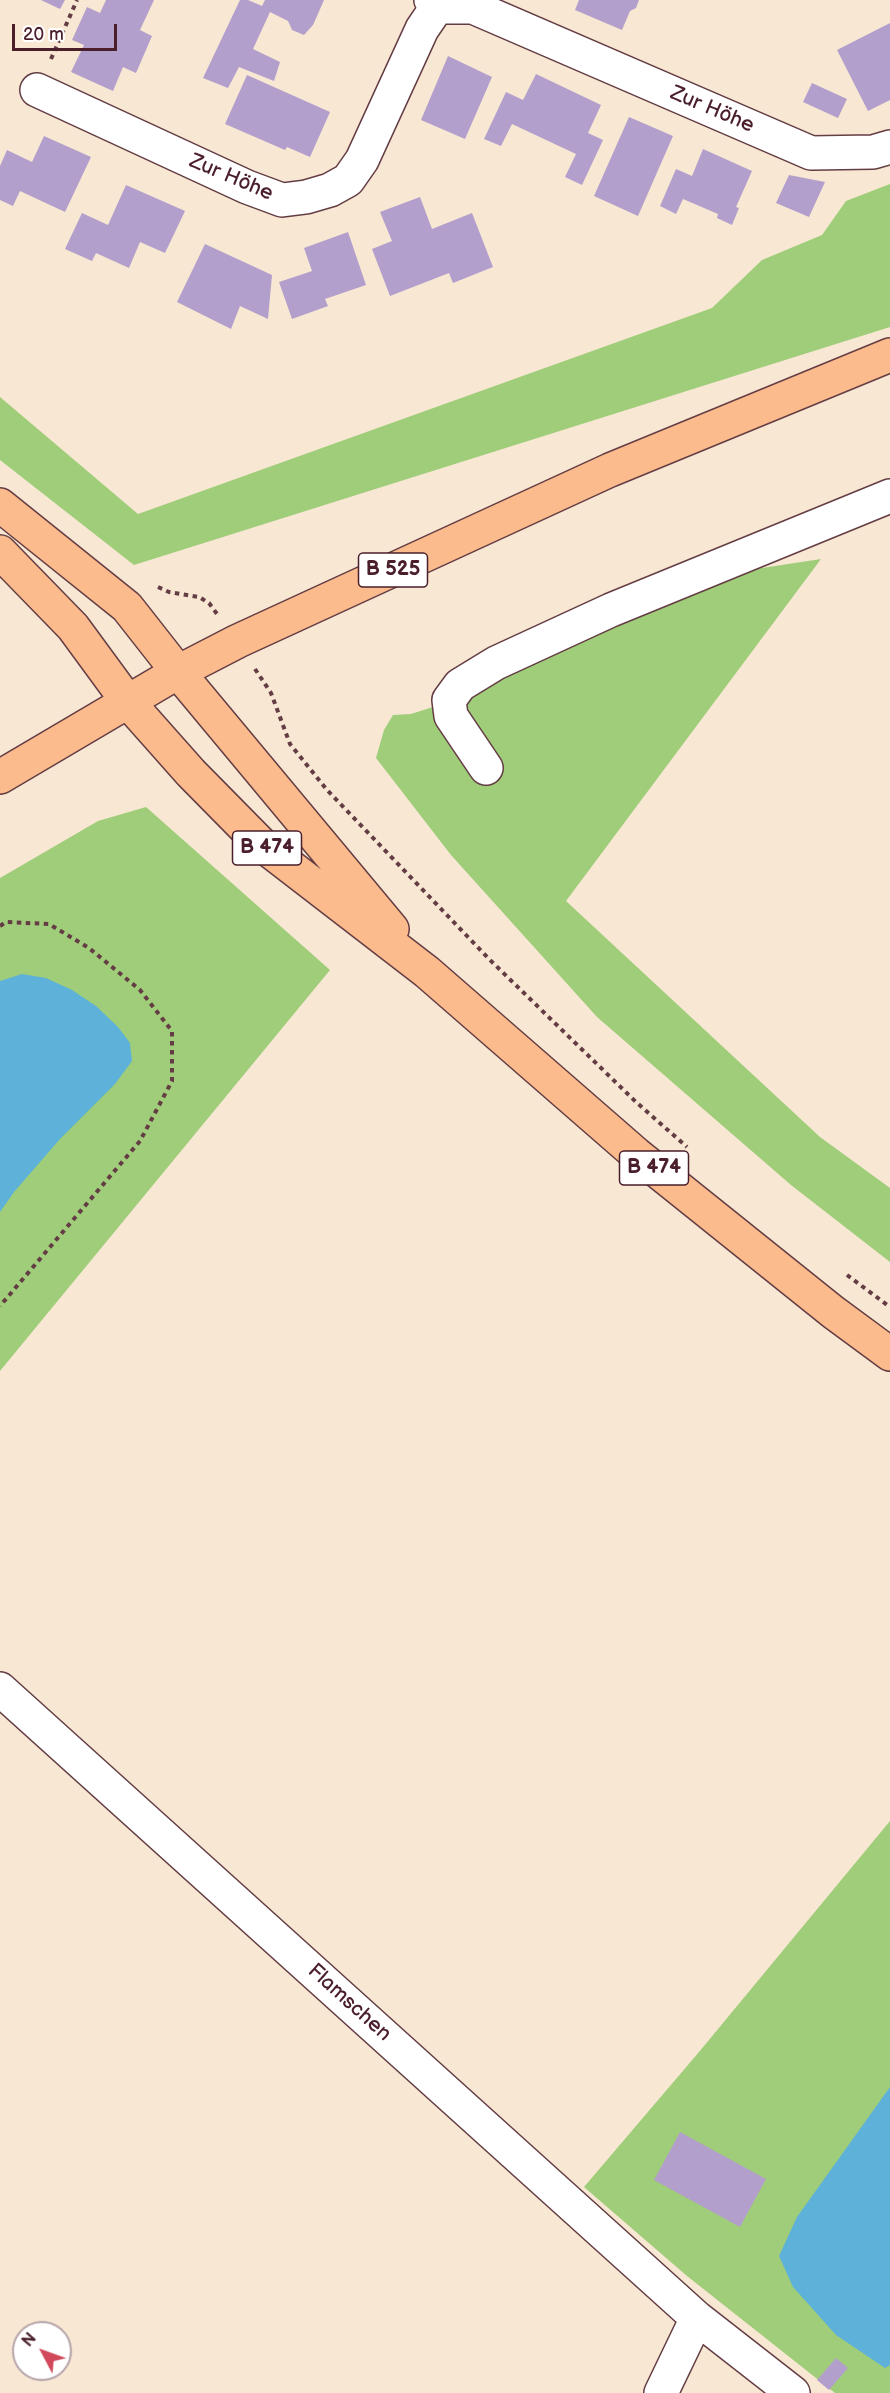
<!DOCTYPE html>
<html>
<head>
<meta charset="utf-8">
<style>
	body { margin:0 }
	#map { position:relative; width:890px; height:2393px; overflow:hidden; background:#f7e7d3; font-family:"Balsamiq Sans",sans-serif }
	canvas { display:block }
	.north { position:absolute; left:12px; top:2321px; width:60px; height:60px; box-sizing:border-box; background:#fff; border:2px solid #b7a5aa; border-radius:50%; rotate:311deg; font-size:16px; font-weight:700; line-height:24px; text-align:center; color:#4a1f2b }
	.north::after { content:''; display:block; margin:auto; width:21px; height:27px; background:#d1495b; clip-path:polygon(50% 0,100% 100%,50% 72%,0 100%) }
	.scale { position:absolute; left:12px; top:24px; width:105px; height:27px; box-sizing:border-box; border:3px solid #4a1f2b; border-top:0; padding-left:8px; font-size:18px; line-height:21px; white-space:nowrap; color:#4a1f2b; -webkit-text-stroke:4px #fff; paint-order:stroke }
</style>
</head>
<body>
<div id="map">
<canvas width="890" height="2393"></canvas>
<div class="north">N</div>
<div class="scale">20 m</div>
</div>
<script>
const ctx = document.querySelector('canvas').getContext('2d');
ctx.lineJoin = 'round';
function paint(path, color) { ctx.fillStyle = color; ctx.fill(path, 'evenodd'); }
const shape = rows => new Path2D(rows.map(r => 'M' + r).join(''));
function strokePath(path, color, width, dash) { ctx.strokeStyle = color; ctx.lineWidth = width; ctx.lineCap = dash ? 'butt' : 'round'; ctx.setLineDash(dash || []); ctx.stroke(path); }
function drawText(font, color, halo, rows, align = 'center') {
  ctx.font = font + ' "Balsamiq Sans",sans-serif'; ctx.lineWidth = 6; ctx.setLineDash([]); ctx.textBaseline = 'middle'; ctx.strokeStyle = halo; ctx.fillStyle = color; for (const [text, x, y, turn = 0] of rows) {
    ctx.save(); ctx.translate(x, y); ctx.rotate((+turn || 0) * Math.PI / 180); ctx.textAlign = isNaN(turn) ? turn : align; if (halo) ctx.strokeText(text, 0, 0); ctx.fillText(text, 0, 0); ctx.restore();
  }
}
paint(shape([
	[890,184,890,327,134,565,0,460,0,397,138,514,712,308,762,260,822,235,846,201],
	[821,559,566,901,820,1137,890,1188,890,1262,791,1185,597,1017,451,855,376,758,384,730,393,715,411,714,433,707,456,742,458,709,499,673,749,570],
	[146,807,330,970,0,1371,0,878,98,821],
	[890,1821,890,2393,835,2393,687,2276,584,2187,699,2052]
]), '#a0cd7a');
paint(shape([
	[22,974,46,978,72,990,96,1006,118,1027,130,1043,132,1061,115,1084,60,1139,14,1192,0,1212,0,981],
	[890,2087,890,2365,885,2368,836,2335,793,2287,779,2256,797,2217]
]), '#5eb1d9');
paint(shape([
	[41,0,65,0,60,9],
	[106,0,154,0,140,30,152,36,136,73,123,67,113,91,71,72,84,45,72,40,87,7,100,13],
	[240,0,248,0,262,6,265,0,324,0,313,25,304,35,292,30,288,21,270,12,253,49,280,62,274,81,239,67,228,88,203,78],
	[579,0,639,0,636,8,630,11,622,30,575,10],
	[890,23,890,100,868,111,837,50],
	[448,56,492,77,465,139,421,120],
	[536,74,601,105,588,133,603,140,582,185,565,177,576,154,512,124,501,146,484,139,506,92,523,100],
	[247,75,330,112,310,157,287,147,285,150,225,124],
	[812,83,847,99,838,118,803,102],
	[629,117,673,136,638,216,594,196],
	[44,136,91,157,65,212,20,191,13,206,0,200,0,166,7,150,32,162],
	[703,149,752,171,736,207,739,208,732,225,717,218,718,214,683,199,676,214,660,206,676,169,692,176],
	[789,175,825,182,809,217,776,203],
	[126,185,185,211,165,253,140,242,129,268,96,253,92,261,65,249,82,213,108,225],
	[420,197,432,229,472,213,493,267,453,283,449,273,390,296,372,249,392,241,380,212],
	[348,232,366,285,325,299,328,306,292,319,279,282,312,271,304,248],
	[205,244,272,275,268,319,240,306,231,329,177,302],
	[680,2132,766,2179,740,2227,654,2180],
	[836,2358,848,2368,829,2390,817,2380]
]), '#b39fcc');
const minor = shape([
	[431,0,437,7,473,7,811,153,873,152,890,147],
	[37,90,247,187,282,200,306,197,330,190,348,180,362,160,422,29,437,7],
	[486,768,451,716,449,700,460,685,496,663,611,610,890,496],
	[0,1689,697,2318],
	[661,2393,697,2318,793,2393]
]);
const major = shape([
	[0,505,127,607,178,672,392,929],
	[0,552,73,627,128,702,191,773,261,844,427,972,636,1154,833,1312,890,1354],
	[0,777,178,672,238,641,610,470,890,355]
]);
strokePath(minor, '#643d44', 36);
strokePath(major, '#643d44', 36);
strokePath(shape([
	[51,59,77,0],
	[158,587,169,592,199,597,209,603,217,614],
	[255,669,271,693,290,744,327,790,490,960,636,1102,687,1147],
	[0,926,6,922,49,924,89,948,140,990,172,1031,172,1081,140,1141,0,1306],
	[847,1275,890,1307]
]), '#643d44', 4, [4.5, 4.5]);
strokePath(minor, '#fff', 33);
strokePath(major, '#fbbb8c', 33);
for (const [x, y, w] of [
	[393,570,69],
	[267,848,69],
	[654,1168,69]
]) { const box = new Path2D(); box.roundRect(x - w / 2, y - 17, w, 34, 4.5); ctx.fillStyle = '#fff'; ctx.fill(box); strokePath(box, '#4a1f2b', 1.5); }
drawText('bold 20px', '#4a1f2b', null, [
	["B 525",393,570],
	["B 474",267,848],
	["B 474",654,1168]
]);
drawText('21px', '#4a1f2b', '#fff', [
	["Zur Höhe",712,110,23],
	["Zur Höhe",231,178,23],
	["Flamschen",349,2003,42]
]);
</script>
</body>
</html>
